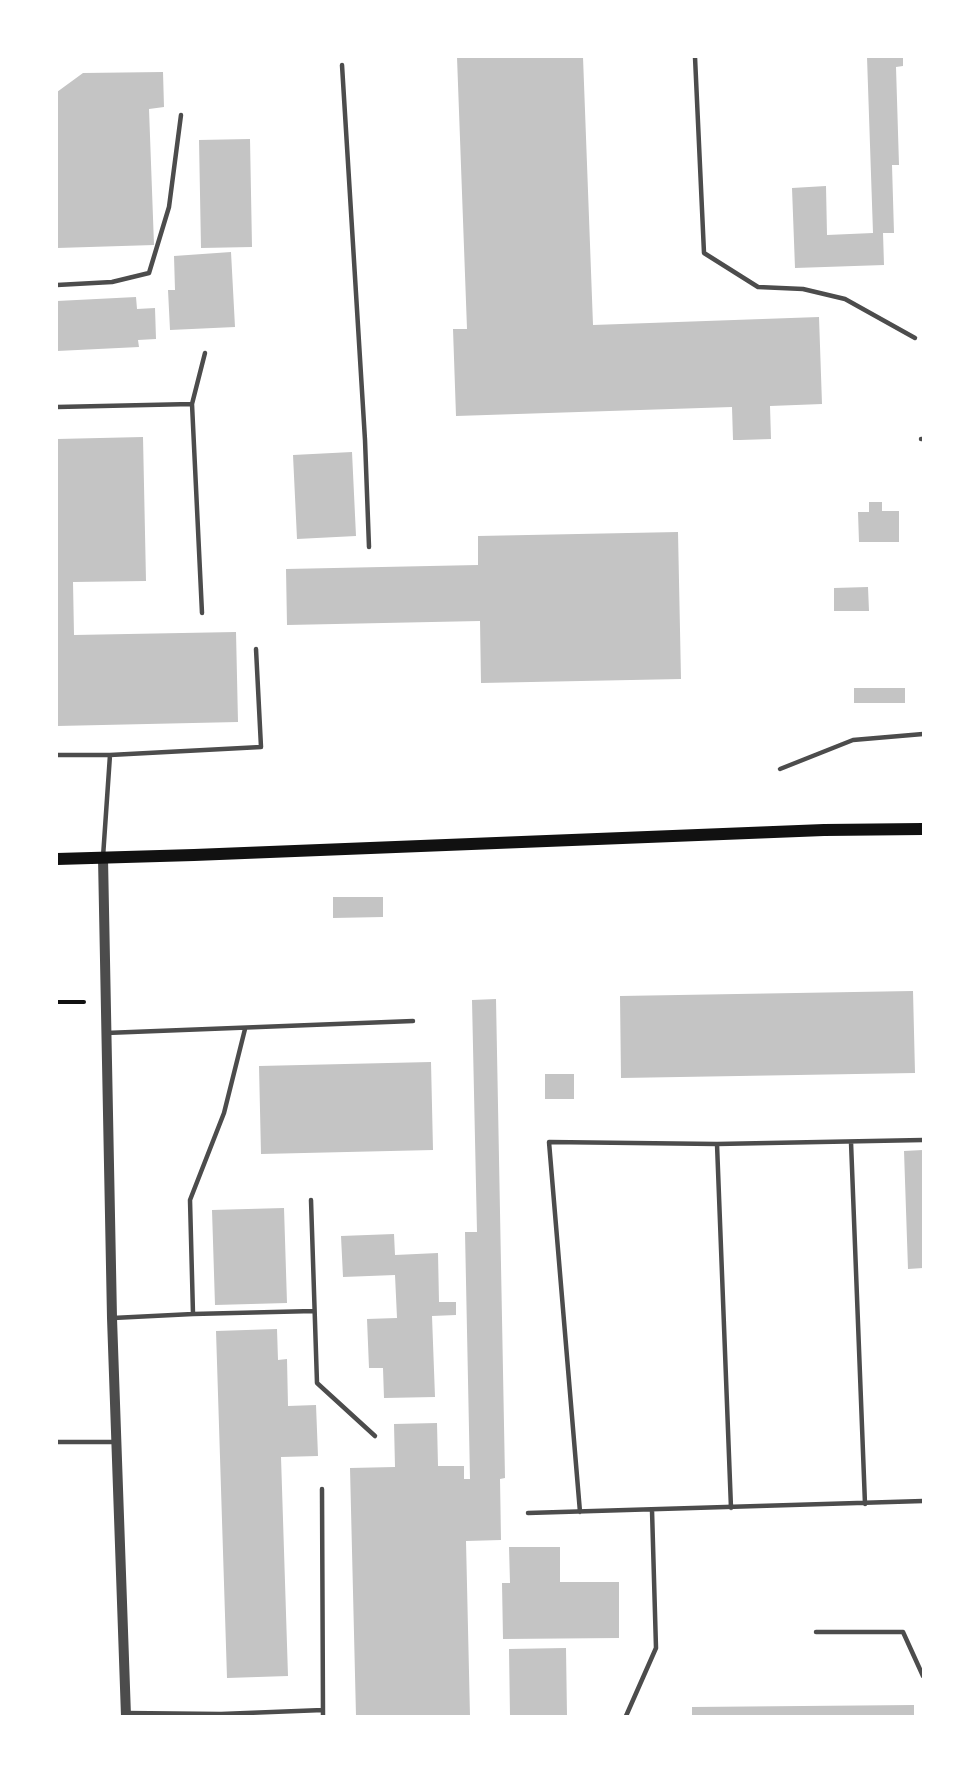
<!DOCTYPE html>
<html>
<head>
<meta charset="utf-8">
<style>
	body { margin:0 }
	#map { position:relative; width:980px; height:1773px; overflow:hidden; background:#fff; font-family:Mulish,sans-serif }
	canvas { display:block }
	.frame { position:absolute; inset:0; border:58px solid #fff; pointer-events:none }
</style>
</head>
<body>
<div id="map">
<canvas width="980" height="1773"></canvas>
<div class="frame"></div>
</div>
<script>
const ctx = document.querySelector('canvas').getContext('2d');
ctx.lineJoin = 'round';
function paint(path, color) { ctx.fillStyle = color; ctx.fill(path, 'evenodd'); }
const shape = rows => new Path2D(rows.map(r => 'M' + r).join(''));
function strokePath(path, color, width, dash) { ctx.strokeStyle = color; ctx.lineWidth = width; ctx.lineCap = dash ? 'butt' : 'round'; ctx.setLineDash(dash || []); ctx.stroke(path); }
paint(shape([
	[457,57,583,57,593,325,819,317,822,404,770,406,771,439,740,440,733,440,732,407,456,416,453,329,467,329],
	[867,57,903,57,903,66,896,67,899,165,892,165,894,233,883,233,884,265,795,268,792,188,826,186,827,235,873,233],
	[163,72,164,107,149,109,154,245,57,248,57,92,83,73],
	[250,139,252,247,201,248,199,140],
	[231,252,235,327,170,330,168,290,175,290,174,256],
	[136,297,137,309,155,308,156,339,138,340,139,347,57,351,57,301],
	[143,437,146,581,73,582,74,635,236,632,238,722,57,726,57,439],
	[352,452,356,536,297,539,293,455],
	[869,502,882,502,882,511,899,511,899,542,859,542,858,512,869,512],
	[678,532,681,679,481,683,480,621,287,625,286,569,478,565,478,536],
	[868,587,869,611,834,611,834,588],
	[854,688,905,688,905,703,854,703],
	[333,897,383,897,383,917,333,918],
	[913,991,915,1073,621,1078,620,996],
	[496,999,505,1478,500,1479,501,1540,466,1541,470,1716,356,1716,350,1468,395,1467,394,1424,437,1423,438,1466,464,1466,464,1479,470,1479,465,1232,477,1232,472,1000],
	[431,1062,433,1150,261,1154,259,1066],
	[545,1074,574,1074,574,1099,545,1099],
	[923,1150,923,1268,908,1269,904,1151],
	[284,1208,287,1303,215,1305,212,1210],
	[394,1234,395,1255,438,1253,439,1302,456,1302,456,1315,432,1316,435,1397,384,1398,383,1368,369,1368,367,1319,397,1318,395,1275,343,1277,341,1236],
	[277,1329,278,1360,287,1359,288,1406,316,1405,318,1456,281,1457,288,1676,227,1678,216,1331],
	[509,1547,560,1547,560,1582,619,1582,619,1638,503,1639,502,1583,510,1583],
	[566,1648,567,1716,510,1716,509,1649],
	[914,1705,914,1716,692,1716,692,1707]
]), '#c4c4c4');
strokePath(shape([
	[57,1002,84,1002]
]), '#111', 4);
strokePath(shape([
	[695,57,704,253,758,287,803,289,845,299,915,338],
	[342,65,365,440,369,547],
	[57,285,112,282,149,273,169,207,181,115],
	[57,407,192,404],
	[921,439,923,439],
	[202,613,192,404,205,353],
	[57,755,110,755,261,747,256,649],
	[780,769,853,740,923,734],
	[103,857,110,755],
	[106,1033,413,1021],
	[851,1142,865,1504],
	[717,1144,731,1508],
	[311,1200,317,1383,375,1436],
	[193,1314,190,1200,224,1113,245,1029],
	[113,1318,193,1314,314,1311],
	[57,1442,116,1442],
	[322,1489,323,1716],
	[580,1512,549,1142,717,1144,923,1140],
	[528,1513,923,1501],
	[816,1632,903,1632,923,1676],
	[126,1713,221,1714,323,1710],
	[626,1716,656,1648,652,1510]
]), '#4c4c4c', 4.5);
strokePath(shape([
	[103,858,112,1318,126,1716]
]), '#4c4c4c', 10);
strokePath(shape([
	[57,859,194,855,824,830,923,829]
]), '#111', 12);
</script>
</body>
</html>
